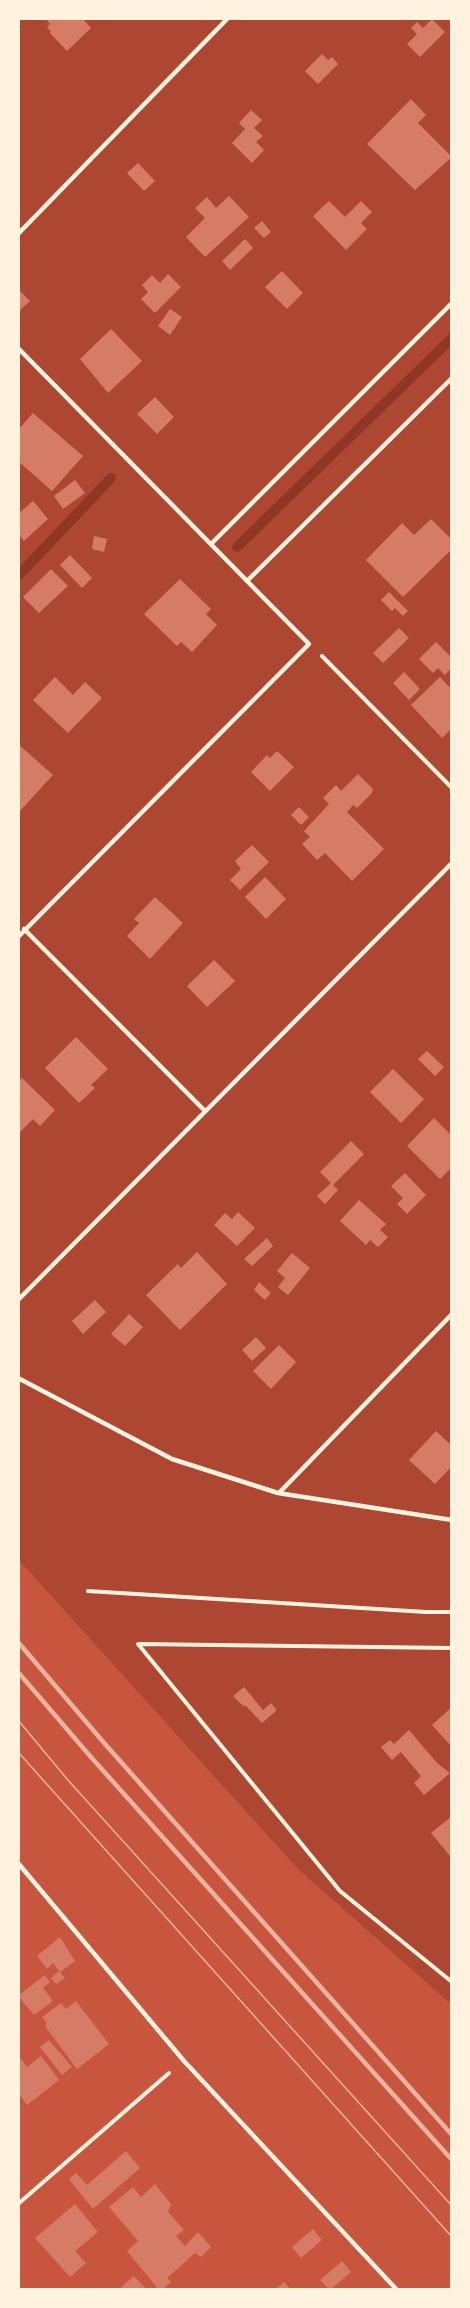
<!DOCTYPE html>
<html>
<head>
<meta charset="utf-8">
<style>
	body { margin:0 }
	#map { position:relative; width:470px; height:2308px; overflow:hidden; background:#c8553d; font-family:Poppins,sans-serif }
	canvas { display:block }
	.frame { position:absolute; inset:0; border:20px solid #fff3e0; pointer-events:none }
</style>
</head>
<body>
<div id="map">
<canvas width="470" height="2308"></canvas>
<div class="frame"></div>
</div>
<script>
const ctx = document.querySelector('canvas').getContext('2d');
ctx.lineJoin = 'round';
function paint(path, color) { ctx.fillStyle = color; ctx.fill(path, 'evenodd'); }
const shape = rows => new Path2D(rows.map(r => 'M' + r).join(''));
function strokePath(path, color, width, dash) { ctx.strokeStyle = color; ctx.lineWidth = width; ctx.lineCap = dash ? 'butt' : 'round'; ctx.setLineDash(dash || []); ctx.stroke(path); }
paint(shape([
	[18,18,452,18,452,2005,298,1869,18,1559]
]), '#ae4732');
strokePath(shape([
	[237,547,452,338],
	[18,576,111,478]
]), '#8f3625', 10);
paint(shape([
	[45,18,82,18,91,28,67,51,50,33,51,32,47,27,50,24],
	[432,19,445,32,420,57,407,44,417,34,411,28,417,22,423,28],
	[322,54,328,60,332,57,338,64,318,84,305,71],
	[411,99,426,115,418,123,452,157,415,190,367,144],
	[251,110,262,120,254,128,263,136,256,142,264,150,252,163,232,143,245,129,239,123],
	[138,163,155,181,144,191,127,173],
	[229,196,249,217,205,257,186,237,205,218,195,208,207,197,216,208],
	[329,201,345,217,361,201,372,212,361,223,367,229,346,250,313,216],
	[262,221,271,232,264,238,254,228],
	[245,239,253,248,230,270,222,261],
	[282,271,303,293,287,309,265,287],
	[168,274,181,287,155,313,141,299,148,292,142,285,152,275,160,283],
	[18,289,30,301,18,312],
	[170,309,182,317,170,335,158,326],
	[111,329,142,361,108,393,80,359],
	[155,397,174,417,157,434,137,414],
	[33,413,83,456,52,491,18,461,18,430],
	[75,480,85,493,63,509,54,496],
	[33,501,48,519,24,541,18,534,18,514],
	[431,519,452,540,452,549,403,597,366,560,402,523,414,535],
	[94,536,107,539,104,552,92,549],
	[70,555,92,578,82,588,60,565],
	[51,569,68,586,39,613,23,597],
	[180,579,211,609,206,614,217,625,192,652,181,642,177,646,144,614],
	[389,592,408,611,403,616,395,608,392,611,381,600],
	[399,628,409,638,383,663,373,653],
	[436,642,452,658,452,667,445,675,438,668,433,673,419,659],
	[404,672,420,689,409,700,393,683],
	[55,677,73,695,85,682,102,698,68,733,33,700],
	[440,677,452,690,452,728,442,738,411,705],
	[18,744,53,775,18,813],
	[277,751,294,767,270,791,251,772,267,755,270,758],
	[358,774,373,789,372,793,357,808,353,805,347,812,384,849,352,881,325,853,317,860,302,844,310,837,304,831,329,804,323,798,336,785,341,791],
	[299,807,309,817,301,825,291,815],
	[252,845,269,862,240,890,230,880,241,869,235,861],
	[265,877,286,899,266,919,245,897],
	[155,897,183,923,150,959,127,936,139,923,134,919],
	[214,960,235,981,207,1007,187,986],
	[76,1037,108,1069,91,1085,95,1088,79,1103,45,1068],
	[427,1051,444,1067,435,1076,418,1059],
	[393,1069,424,1099,401,1123,370,1092],
	[22,1078,55,1110,40,1126,33,1119,18,1134,18,1082],
	[434,1118,452,1136,452,1167,440,1179,407,1146],
	[351,1141,364,1154,333,1185,338,1190,325,1204,317,1196,331,1183,320,1172],
	[405,1173,426,1195,407,1214,397,1204,403,1198,391,1186],
	[359,1200,386,1224,380,1230,388,1237,378,1247,370,1240,366,1245,340,1221],
	[238,1212,255,1228,237,1246,214,1225,225,1213,232,1219],
	[267,1238,273,1246,252,1266,244,1259],
	[197,1252,227,1284,180,1330,146,1295,178,1264,181,1268],
	[292,1253,310,1268,288,1295,278,1287,285,1278,277,1271],
	[259,1282,271,1293,265,1300,254,1290],
	[95,1300,106,1312,83,1334,72,1321],
	[129,1314,143,1327,125,1346,111,1334],
	[256,1337,266,1348,252,1361,242,1350],
	[279,1345,296,1362,271,1389,253,1371],
	[436,1431,452,1446,452,1466,435,1484,409,1460],
	[244,1687,263,1710,271,1703,277,1710,262,1723,245,1705,244,1707,233,1696],
	[452,1707,452,1747,432,1725],
	[409,1730,437,1763,450,1773,424,1795,414,1783,421,1776,401,1752,392,1760,381,1747,390,1740,394,1744],
	[452,1816,452,1855,450,1856,431,1833],
	[60,1937,75,1961,60,1972,65,1978,56,1984,51,1978,59,1971,53,1963,47,1969,37,1956],
	[45,1975,50,1982,43,1988,53,2001,34,2015,18,1996],
	[76,2001,109,2044,77,2069,45,2026,47,2024,42,2017,61,2003,66,2009],
	[49,2040,72,2067,62,2075,40,2047],
	[18,2055,27,2067,41,2056,59,2080,27,2105,18,2093],
	[126,2151,140,2168,93,2209,69,2179,76,2173,87,2185],
	[155,2184,171,2204,168,2212,184,2230,176,2236,185,2246,198,2232,211,2247,201,2257,195,2253,167,2278,171,2282,162,2290,159,2290,127,2251,138,2241,109,2207,133,2187,141,2197],
	[75,2204,98,2232,75,2251,86,2263,70,2277,35,2238],
	[313,2229,322,2240,301,2258,292,2247],
	[342,2261,351,2272,330,2290,320,2280],
	[134,2276,147,2290,124,2290,121,2287],
	[284,2282,291,2290,275,2290]
]), '#d67c66');
strokePath(shape([
	[322,656,452,788],
	[88,1591,426,1612,452,1612],
	[138,1644,340,1891,452,1982],
	[139,1644,452,1648],
	[18,2204,169,2073]
]), '#fff3e0', 4);
strokePath(shape([
	[18,234,228,18],
	[18,348,309,644,18,937],
	[211,544,452,303],
	[248,580,452,378],
	[24,929,205,1111],
	[18,1300,452,863],
	[18,1378,172,1459,278,1493,452,1520],
	[279,1493,452,1314],
	[18,1863,184,2061,397,2290]
]), '#fff3e0', 4.5);
strokePath(shape([
	[18,1720,67,1779,452,2206],
	[18,1752,452,2237]
]), '#e9b49f', 1.5);
strokePath(shape([
	[18,1642,105,1744,452,2135],
	[18,1672,90,1756,452,2160]
]), '#e9b49f', 4.5);
</script>
</body>
</html>
